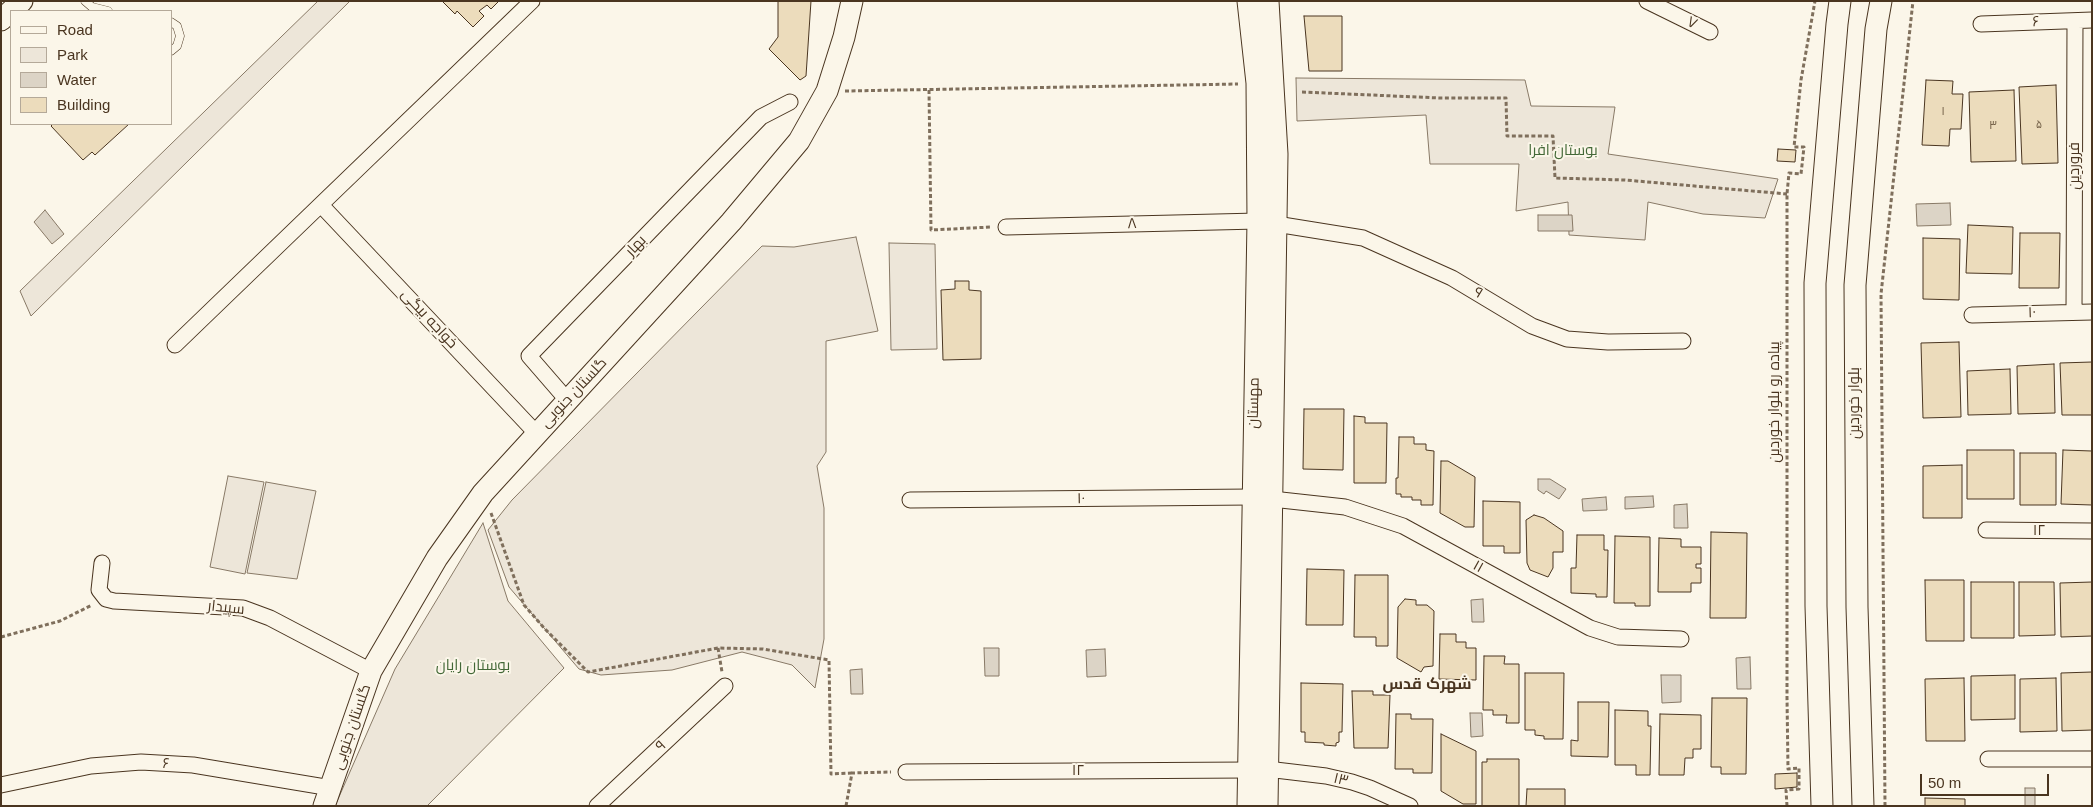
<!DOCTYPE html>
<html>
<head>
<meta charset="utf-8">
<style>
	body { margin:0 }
	#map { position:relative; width:2093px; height:807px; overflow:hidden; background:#fbf6e9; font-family:Arial,sans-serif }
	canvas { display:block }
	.frame { position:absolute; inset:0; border:2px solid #4a3520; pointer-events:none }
	.legend { position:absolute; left:10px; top:10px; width:162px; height:115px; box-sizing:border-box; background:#fbf6e9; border:1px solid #b4a999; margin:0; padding:6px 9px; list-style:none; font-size:15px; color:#4a3520 }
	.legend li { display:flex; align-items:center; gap:10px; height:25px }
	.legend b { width:25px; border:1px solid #b4a999 }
	.scale { position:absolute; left:1920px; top:774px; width:129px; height:22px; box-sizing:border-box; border:2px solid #4a3520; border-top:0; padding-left:6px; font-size:15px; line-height:18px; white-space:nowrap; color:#4a3520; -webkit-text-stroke:4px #fbf6e9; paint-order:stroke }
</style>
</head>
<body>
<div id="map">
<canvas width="2093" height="807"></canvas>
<div class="frame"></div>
<ul class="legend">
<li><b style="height:6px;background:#fbf6e9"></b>Road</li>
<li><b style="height:14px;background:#ede6d9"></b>Park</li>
<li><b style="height:14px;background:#dcd4c6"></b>Water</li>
<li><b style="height:14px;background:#ecdcbc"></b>Building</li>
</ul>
<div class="scale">50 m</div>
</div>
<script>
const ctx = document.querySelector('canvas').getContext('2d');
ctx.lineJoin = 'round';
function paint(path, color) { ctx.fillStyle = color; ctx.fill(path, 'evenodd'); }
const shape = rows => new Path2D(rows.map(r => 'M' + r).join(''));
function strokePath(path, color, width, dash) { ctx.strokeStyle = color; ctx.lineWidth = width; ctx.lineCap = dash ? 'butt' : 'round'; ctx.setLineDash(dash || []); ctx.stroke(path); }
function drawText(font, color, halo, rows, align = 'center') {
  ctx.font = font + ' Arial,Cairo,sans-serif'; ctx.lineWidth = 4; ctx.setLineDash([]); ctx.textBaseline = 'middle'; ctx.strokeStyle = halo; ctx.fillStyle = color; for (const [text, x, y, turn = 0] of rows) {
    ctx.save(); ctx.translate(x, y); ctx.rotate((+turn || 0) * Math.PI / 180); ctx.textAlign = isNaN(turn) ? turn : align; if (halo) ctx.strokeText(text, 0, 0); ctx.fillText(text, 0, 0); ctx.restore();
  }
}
const green = shape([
	[318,1,350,1,31,316,20,291,318,1],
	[1296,78,1525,80,1531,106,1615,107,1608,154,1778,179,1765,218,1703,214,1648,202,1645,240,1569,235,1568,202,1516,211,1519,164,1430,164,1426,115,1297,121,1296,78],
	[856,237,878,331,826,341,826,452,817,466,824,508,824,639,815,688,792,665,742,652,672,670,601,675,579,669,509,587,488,530,512,500,762,246,794,247,856,237],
	[889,243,935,244,937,349,891,350,889,243],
	[228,476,264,482,245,574,210,567,228,476],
	[266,482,316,491,297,579,247,573,266,482],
	[483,523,508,601,564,668,427,806,335,806,395,669,483,523]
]);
paint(green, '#ede6d9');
strokePath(green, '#887966', 1);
const water = shape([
	[1950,203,1951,225,1917,226,1916,204,1950,203],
	[45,210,64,234,52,244,34,222,45,210],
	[1538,215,1572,215,1573,231,1538,231,1538,215],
	[1538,479,1550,479,1566,489,1559,499,1546,491,1544,494,1538,490,1538,479],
	[1653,496,1654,507,1625,509,1625,497,1653,496],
	[1606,497,1607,510,1583,511,1582,499,1606,497],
	[1687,504,1688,528,1674,528,1674,505,1687,504],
	[1483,599,1484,622,1472,622,1471,600,1483,599],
	[984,648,999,648,999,676,985,676,984,648],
	[1105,649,1106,676,1087,677,1086,650,1105,649],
	[1750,657,1751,689,1737,689,1736,658,1750,657],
	[862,669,863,694,851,694,850,670,862,669],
	[1661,675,1681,675,1681,702,1662,703,1661,675],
	[1470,713,1482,713,1483,736,1471,737,1470,713],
	[2025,788,2035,788,2035,806,2025,806,2025,788]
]);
paint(water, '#dcd4c6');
strokePath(water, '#887966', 1);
const building = shape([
	[442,1,499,1,491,9,487,5,479,11,484,16,473,27,457,11,455,14,442,1],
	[778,1,811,1,806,76,800,80,769,49,778,37,778,1],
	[1304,16,1342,16,1342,71,1309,71,1304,16],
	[1926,80,1953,81,1952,94,1963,94,1961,129,1950,129,1949,146,1922,145,1926,80],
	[2056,85,2058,163,2022,164,2019,87,2056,85],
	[2014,90,2016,161,1971,162,1969,92,2014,90],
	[53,124,129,124,95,155,92,152,83,160,51,126,53,124],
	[1778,149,1796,150,1795,162,1777,161,1778,149],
	[1968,225,2013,227,2012,274,1966,273,1968,225],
	[2020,233,2060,233,2059,288,2019,288,2020,233],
	[1923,238,1960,239,1959,300,1923,299,1923,238],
	[955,281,969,281,969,290,981,291,981,359,943,360,941,290,955,289,955,281],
	[1959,342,1961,417,1923,418,1921,343,1959,342],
	[2092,362,2092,415,2062,415,2060,363,2092,362],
	[2054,364,2055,413,2018,414,2017,366,2054,364],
	[2010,369,2011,414,1968,415,1967,371,2010,369],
	[1304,409,1344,409,1343,470,1303,469,1304,409],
	[1354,416,1365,417,1365,423,1387,423,1386,483,1354,483,1354,416],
	[1399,437,1414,437,1414,444,1426,444,1426,450,1434,451,1433,505,1421,505,1421,500,1412,500,1412,497,1401,497,1401,494,1396,494,1396,478,1398,478,1399,437],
	[1967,450,2014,450,2014,499,1967,499,1967,450],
	[2063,450,2092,451,2092,505,2061,504,2063,450],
	[2020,453,2056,453,2056,505,2020,505,2020,453],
	[1441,461,1448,461,1475,477,1474,527,1465,527,1440,513,1441,461],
	[1962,465,1962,518,1923,518,1923,466,1962,465],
	[1483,501,1520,502,1520,553,1504,553,1504,546,1483,546,1483,501],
	[1534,515,1544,518,1563,531,1563,552,1553,552,1553,568,1548,577,1530,570,1527,563,1526,520,1534,515],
	[1711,532,1747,533,1746,618,1710,618,1711,532],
	[1577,535,1604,535,1604,550,1608,550,1607,597,1596,597,1596,594,1571,593,1571,568,1576,568,1577,535],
	[1615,536,1650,537,1650,606,1635,606,1635,603,1614,603,1615,536],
	[1659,538,1681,539,1681,547,1701,547,1701,564,1696,564,1696,568,1701,568,1701,583,1691,583,1691,592,1658,592,1659,538],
	[1307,569,1344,570,1343,625,1306,625,1307,569],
	[1355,575,1388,575,1388,646,1376,646,1376,637,1354,637,1355,575],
	[1925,580,1964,580,1964,641,1926,641,1925,580],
	[1971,582,2014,582,2014,638,1971,638,1971,582],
	[2019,582,2054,582,2055,635,2019,636,2019,582],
	[2092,582,2092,636,2061,637,2060,583,2092,582],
	[1405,599,1416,600,1416,605,1427,605,1434,611,1433,666,1424,667,1421,672,1397,658,1398,607,1405,599],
	[1440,634,1456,634,1456,642,1466,642,1466,648,1476,648,1476,680,1439,679,1440,634],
	[1484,656,1505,656,1504,664,1519,664,1519,723,1506,723,1507,715,1493,715,1493,710,1483,710,1484,656],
	[2092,672,2092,730,2062,731,2061,673,2092,672],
	[1525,673,1564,673,1563,739,1544,739,1544,736,1535,735,1535,730,1525,730,1525,673],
	[2015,675,2015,719,1971,720,1971,676,2015,675],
	[1964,678,1965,741,1926,741,1925,679,1964,678],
	[2056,678,2057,731,2020,732,2020,679,2056,678],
	[1301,683,1343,684,1342,732,1339,732,1339,742,1336,743,1336,746,1324,745,1324,743,1305,742,1305,732,1301,732,1301,683],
	[1352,691,1373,691,1373,695,1390,695,1388,748,1354,748,1352,691],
	[1712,698,1747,698,1746,774,1721,774,1721,767,1711,767,1712,698],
	[1578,702,1609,702,1608,757,1571,756,1571,740,1578,741,1578,702],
	[1615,710,1648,711,1648,726,1651,726,1650,775,1636,775,1636,765,1615,765,1615,710],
	[1396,714,1411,714,1411,719,1433,719,1432,773,1413,773,1413,769,1395,769,1396,714],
	[1660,714,1701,715,1701,749,1693,749,1693,758,1685,758,1684,775,1659,775,1660,714],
	[1441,734,1476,751,1476,804,1463,804,1441,791,1441,734],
	[1487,759,1519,759,1519,806,1482,806,1482,762,1487,762,1487,759],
	[1797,773,1797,787,1775,789,1775,774,1797,773],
	[1527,789,1565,789,1565,806,1526,806,1527,789],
	[1925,798,1965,799,1965,806,1925,806,1925,798]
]);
paint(building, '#ecdcbc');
strokePath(building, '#4a3520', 1);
const lane = shape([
	[85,1,92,7,108,11],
	[171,22,177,26,180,36,177,46,171,51]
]);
const street = shape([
	[1647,1,1710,32],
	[1981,24,2092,20],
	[321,205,537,434],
	[1276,224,1363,238,1452,278,1532,326,1567,339,1608,342,1683,341],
	[1006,227,1258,221],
	[2074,311,2075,21],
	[1972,315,2092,312],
	[175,345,532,1],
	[568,401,529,356,761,117,790,102],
	[1272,499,1345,507,1403,526,1590,628,1618,637,1681,639],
	[910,500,1252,497],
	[1986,530,2092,531],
	[102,563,99,590,106,599,114,601,243,608,270,618,371,671],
	[1988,759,2092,759],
	[1267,769,1326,776,1352,782,1370,788,1410,806],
	[906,772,1249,770],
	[1,785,91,766,141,762,193,765,331,788],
	[597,806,725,686]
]);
const secondary = shape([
	[1248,1,1257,83,1258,221,1248,806],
	[1,20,22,1],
	[324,806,371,671,437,558,483,493,731,222,799,141,827,91,844,37,852,1],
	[1267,806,1277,154,1268,1],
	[1822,806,1816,606,1815,283,1837,24,1840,1],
	[1863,806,1857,607,1855,285,1876,29,1881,1]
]);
strokePath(lane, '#4a3520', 9);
strokePath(street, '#4a3520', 17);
strokePath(secondary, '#4a3520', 23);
strokePath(shape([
	[929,90,931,230,991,227],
	[845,91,1238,84],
	[1302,92,1440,98,1506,98,1507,136,1553,136,1555,178,1625,180,1787,194],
	[491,513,524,605,545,629,588,672,718,648,763,649,829,660,831,774,852,773],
	[1,637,60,621,92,605],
	[718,648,722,672],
	[846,806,852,773,891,772],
	[1787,806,1786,790,1799,789,1799,768,1788,769,1787,697,1787,194,1789,173,1801,174,1804,147,1794,147,1801,80,1815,1],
	[1885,806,1881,294,1913,1]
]), '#7f6f5c', 3, [4, 2.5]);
strokePath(lane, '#fbf6e9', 8);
strokePath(street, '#fbf6e9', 15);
strokePath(secondary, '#fbf6e9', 21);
drawText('12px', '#725f47', null, [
	["۱",1943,112],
	["۵",2039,125],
	["۳",1993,126]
]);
drawText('15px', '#4a3520', '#fbf6e9', [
	["۶",2036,22,-2],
	["۷",1692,23,26],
	["فروردین",2075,166,-90],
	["۸",1132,224,-1],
	["بهار",636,246,-46],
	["۹",1478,293,31],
	["۱۰",2032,313,-2],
	["خواجه بیگی",429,319,47],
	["گلستان جنوبی",574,393,-47],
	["پیاده رو بلوار خوردین",1775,402,-90],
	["مهستان",1254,403,-89],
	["بلوار خوردین",1855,403,-90],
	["۱۰",1081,499,-1],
	["۱۲",2039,531],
	["۱۱",1478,567,29],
	["سپیدار",226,608,6],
	["گلستان جنوبی",352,727,-71],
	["۹",661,746,-43],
	["۶",166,764,3],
	["۱۲",1078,771],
	["۱۳",1341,780,14]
]);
drawText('15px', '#436837', '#fbf6e9', [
	["بوستان افرا",1563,151],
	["بوستان رایان",473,666]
]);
drawText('bold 16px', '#4a3520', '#fbf6e9', [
	["شهرک قدس",1427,685]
]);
</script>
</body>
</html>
